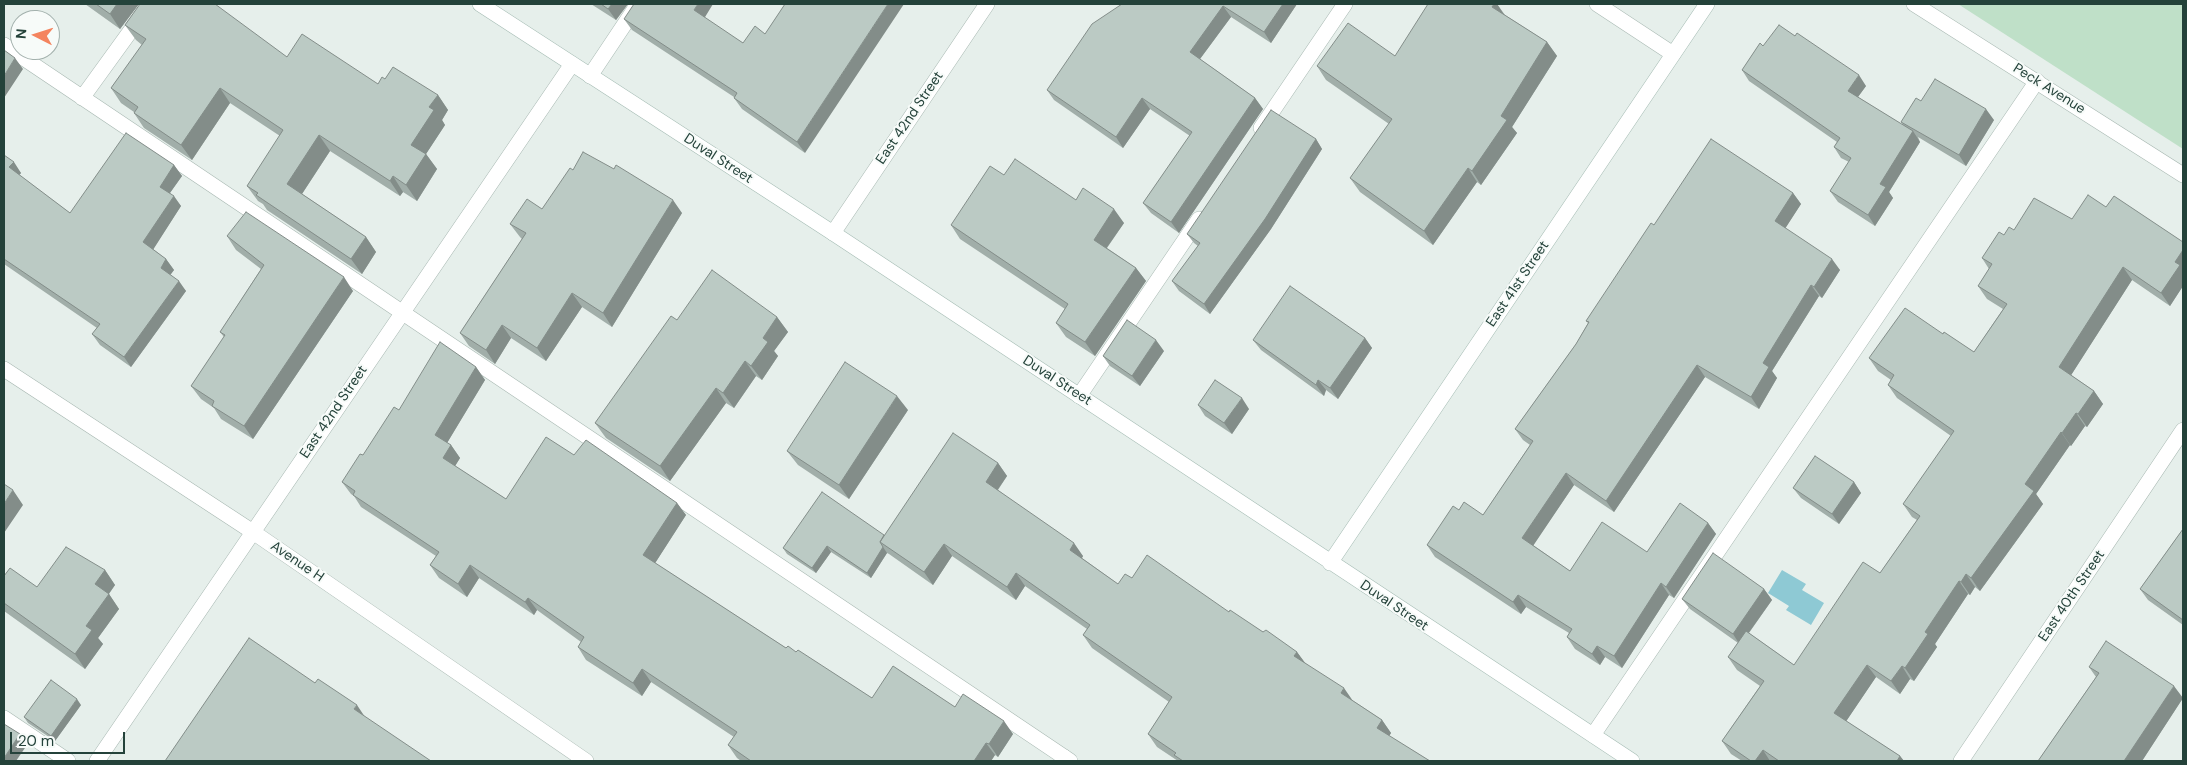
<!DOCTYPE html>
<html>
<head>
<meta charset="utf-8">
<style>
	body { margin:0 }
	#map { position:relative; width:2187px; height:765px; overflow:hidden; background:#e6efeb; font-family:"DM Sans",sans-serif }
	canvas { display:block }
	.frame { position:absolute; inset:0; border:5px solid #24423a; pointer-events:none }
	.north { position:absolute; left:10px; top:10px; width:50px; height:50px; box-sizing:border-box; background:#f7fbf9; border:1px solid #a3b1ad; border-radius:50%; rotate:275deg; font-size:14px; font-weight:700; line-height:20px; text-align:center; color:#24423a }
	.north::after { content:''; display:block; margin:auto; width:18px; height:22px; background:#f4845f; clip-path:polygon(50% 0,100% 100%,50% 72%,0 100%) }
	.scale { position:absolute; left:10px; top:732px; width:115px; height:22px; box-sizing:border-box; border:2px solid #24423a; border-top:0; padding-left:6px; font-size:15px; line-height:18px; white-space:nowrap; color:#24423a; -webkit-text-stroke:4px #f7fbf9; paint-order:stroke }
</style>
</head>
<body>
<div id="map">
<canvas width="2187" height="765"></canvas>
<div class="frame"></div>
<div class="north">N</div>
<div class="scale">20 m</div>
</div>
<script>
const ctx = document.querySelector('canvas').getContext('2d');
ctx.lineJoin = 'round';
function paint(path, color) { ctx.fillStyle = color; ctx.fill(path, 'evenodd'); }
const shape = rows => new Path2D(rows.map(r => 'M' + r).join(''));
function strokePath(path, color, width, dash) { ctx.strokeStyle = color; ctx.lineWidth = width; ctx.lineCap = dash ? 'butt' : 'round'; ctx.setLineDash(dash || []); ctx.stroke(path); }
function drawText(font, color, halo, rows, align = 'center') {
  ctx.font = font + ' "DM Sans",sans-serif'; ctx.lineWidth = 4; ctx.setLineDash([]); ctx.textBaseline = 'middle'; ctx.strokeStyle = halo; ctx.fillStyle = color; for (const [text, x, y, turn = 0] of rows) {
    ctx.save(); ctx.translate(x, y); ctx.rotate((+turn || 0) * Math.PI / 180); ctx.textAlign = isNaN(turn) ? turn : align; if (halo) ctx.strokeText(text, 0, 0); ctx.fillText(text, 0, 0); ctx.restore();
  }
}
paint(shape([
	[1958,4,2183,4,2183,149]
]), '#bfe0c8');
paint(shape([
	[1782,570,1806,584,1802,590,1824,603,1811,625,1786,610,1789,606,1768,593]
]), '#8ec9d4');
const lane = shape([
	[4,45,1070,761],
	[590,76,638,4],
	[82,98,150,4],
	[1261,128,1345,4],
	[1079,396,1199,219],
	[4,718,68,761],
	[1593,735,2037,81]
]);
const street = shape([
	[1597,4,1673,54],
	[1914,4,2183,175],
	[833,233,987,4],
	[4,369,253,532,586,761],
	[97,761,572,64],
	[1062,761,1064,757],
	[1961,761,2183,430]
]);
const secondary = shape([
	[480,4,833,233,1632,761],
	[1330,563,1707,4]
]);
strokePath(lane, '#a8b8b2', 16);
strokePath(street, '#a8b8b2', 16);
strokePath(secondary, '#a4bbb3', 16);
strokePath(lane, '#fff', 15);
strokePath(street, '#fff', 15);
strokePath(secondary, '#fff', 15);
paint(shape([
	[85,4,139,4,120,29],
	[591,4,628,4,616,20],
	[1122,4,1297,4,1271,43,1231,17,1200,59,1255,98,1263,109,1179,233,1151,213,1143,203,1190,136,1150,109,1123,148,1054,100,1047,90],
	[1497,4,1505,15,1547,42,1557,56,1512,127,1517,133,1481,185,1477,182,1433,245,1360,192,1350,178,1389,124,1326,80,1317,66,1395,56],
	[704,18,743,43,805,153,742,109,734,98,734,97,632,30,624,19],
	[125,25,287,57,378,84,385,79,438,95,448,110,442,120,445,125,426,154,437,169,417,201,403,192,400,196,330,151,302,194,366,237,376,252,362,274,267,210,263,204,258,201,247,186,280,136,230,103,192,160,144,128,134,113,134,112,121,103,111,88,142,45,136,40],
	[1763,46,1866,86,1858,97,1904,126,1901,122,1921,101,1994,120,1966,166,1918,137,1920,142,1889,192,1893,198,1875,226,1838,202,1830,191,1849,162,1841,158,1834,147,1837,142,1749,81,1742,70],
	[1316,139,1322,149,1271,229,1210,314,1179,291,1172,281,1198,246,1194,243,1187,234],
	[4,155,21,173,19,175,70,213,174,165,182,176,170,193,181,206,153,249,166,259,174,270,170,275,186,291,131,367,100,345,92,334,97,328,4,264],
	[573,170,682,213,612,327,582,307,546,361,511,338,495,364,469,346,460,333,522,239,520,237,510,224,542,209],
	[1004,175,1076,200,1124,223,1107,248,1136,268,1146,281,1095,356,1066,337,1056,323,1065,309,960,239,951,225],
	[1793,193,1801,204,1785,228,1840,270,1822,298,1819,296,1772,371,1777,378,1759,409,1705,377,1614,512,1574,485,1533,545,1570,571,1647,552,1708,523,1716,534,1674,598,1669,595,1622,668,1605,657,1600,665,1575,649,1567,637,1569,633,1526,607,1521,614,1435,557,1427,545,1459,510,1483,515,1530,445,1523,440,1515,429,1576,344,1588,323,1586,321,1654,225],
	[2106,207,2183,242,2183,286,2170,306,2132,280,2071,375,2094,391,2103,404,2087,427,2085,426,2071,446,2070,445,2036,494,2043,504,1980,591,1975,587,1970,595,1968,594,1935,644,1937,647,1914,681,1910,679,1900,694,1876,677,1846,721,1900,756,1904,761,1742,761,1731,754,1722,741,1760,686,1737,670,1728,657,1738,643,1690,609,1682,599,1764,589,1772,600,1749,633,1794,665,1880,573,1917,520,1912,517,1903,504,1951,436,1897,398,1888,385,1891,380,1878,371,1869,358,1943,334,1974,352,2003,309,1987,299,1978,286,1989,269,1982,258,2004,235,2014,230,2072,219],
	[227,236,353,291,253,439,221,419,214,408,201,399,191,386,224,337,220,332,261,269,236,250],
	[777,317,788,332,774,351,778,356,762,380,756,376,734,408,726,403,670,481,606,438,595,423,677,320],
	[1365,338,1372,348,1338,399,1326,390,1324,396,1261,350,1253,340],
	[1164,351,1140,386,1110,366,1103,356],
	[476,367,485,380,447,443,451,445,460,458,455,466,506,499,574,455,677,503,686,515,655,563,786,648,796,652,872,698,955,707,1013,734,998,757,995,755,991,761,741,761,737,758,728,745,734,737,651,682,642,696,586,660,578,647,581,642,537,610,534,615,479,578,467,597,439,578,430,565,436,556,361,507,354,496,351,494,342,482,399,410],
	[1198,405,1249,409,1232,434,1205,416],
	[908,410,849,499,798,465,787,451],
	[998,463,1007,476,998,490,1083,556,1082,558,1118,584,1132,578,1229,612,1297,652,1304,662,1352,700,1382,720,1391,733,1389,736,1430,761,1178,761,1157,747,1148,734,1169,702,1092,648,1083,635,1087,629,1025,586,1016,600,952,556,933,585,889,554,887,553,871,578,831,552,816,573,787,554,783,548,884,535],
	[1854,482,1861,493,1839,524,1801,498,1793,488],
	[2183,529,2183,625,2148,600,2140,589],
	[105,570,115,585,109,594,119,609,98,638,103,644,85,669,4,611,4,576,37,587],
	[2089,667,2183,698,2142,761,2038,761,2096,677],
	[81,705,55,741,28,723,24,717]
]), '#a1aea9');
paint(shape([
	[117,4,139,4,120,29,110,14],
	[612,4,628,4,616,20,608,9],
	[698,4,713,4,702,22,694,10],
	[888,4,904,4,805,153,797,142],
	[1283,4,1297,4,1271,43,1264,32],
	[1494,4,1497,4,1505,16,1492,7],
	[1223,6,1231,17,1197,63,1190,52],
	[1547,42,1557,56,1512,127,1517,133,1481,185,1472,171,1501,116],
	[15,58,23,69,4,98,4,76],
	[1859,75,1866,86,1855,101,1848,91],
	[220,88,230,103,192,160,181,145],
	[438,95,448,110,442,120,445,125,426,154,437,169,417,201,406,185,411,145,429,107],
	[1142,98,1150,109,1123,148,1116,137],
	[1255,98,1263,109,1179,233,1171,222],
	[1986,109,1994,120,1966,166,1959,155],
	[1913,131,1920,142,1889,192,1893,198,1875,226,1868,215,1880,184],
	[319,135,330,151,298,200,287,184],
	[1316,139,1322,149,1271,229,1210,314,1204,304],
	[14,162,21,173,17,178,9,167],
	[174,165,182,176,167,197,160,187],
	[1468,168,1477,182,1433,245,1424,231],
	[393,176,403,192,400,196,390,181],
	[1793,193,1801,204,1783,232,1775,221],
	[174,196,181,206,151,253,143,242],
	[673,200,682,213,612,327,603,313],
	[1114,209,1124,223,1103,253,1094,240],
	[366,237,376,252,362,274,351,259],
	[2183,250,2183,286,2170,306,2161,293,2175,262],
	[166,259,174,270,168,278,161,268],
	[1832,259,1840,270,1822,298,1814,287],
	[2123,267,2132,280,2068,380,2059,367],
	[1136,268,1146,281,1095,356,1085,342],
	[344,277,353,291,253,439,244,426],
	[179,281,186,291,131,367,124,357],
	[1811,285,1819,296,1772,371,1777,378,1759,409,1751,397,1763,363],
	[572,293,582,307,546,361,537,348],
	[777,317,788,332,774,351,778,356,762,380,751,366,763,338],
	[502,325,511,338,495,364,486,350],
	[1365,338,1372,348,1338,399,1330,388],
	[1156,340,1164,351,1140,386,1132,376],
	[745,361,756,376,734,408,723,393],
	[1697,365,1705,377,1614,512,1606,501],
	[476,367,485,380,444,448,435,435],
	[1318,380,1326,390,1324,396,1316,385],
	[716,388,726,403,670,481,660,466],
	[2094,391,2103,404,2087,427,2078,414],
	[897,396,908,410,849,499,839,485],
	[1242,398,1249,409,1232,434,1224,423],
	[2076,413,2085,426,2071,446,2062,433],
	[2061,432,2070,445,2036,494,2043,504,1980,591,1971,578,2025,484],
	[451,445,460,458,452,471,443,458],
	[998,463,1007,476,994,495,986,482],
	[1566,473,1574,485,1531,549,1522,538],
	[1854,482,1861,493,1839,524,1832,514],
	[13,490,23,505,4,533,4,504],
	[677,503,686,515,652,568,643,555],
	[1708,523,1716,534,1674,598,1666,587],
	[1074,543,1083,556,1079,563,1070,550],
	[944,544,952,556,933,585,924,572],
	[827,546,831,552,816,573,812,568],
	[883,547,887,553,871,578,867,573],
	[470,565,479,578,467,597,458,584],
	[105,570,115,585,105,599,95,584],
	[1016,573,1025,586,1016,600,1007,587],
	[1966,574,1975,587,1970,595,1961,582],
	[1959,581,1968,594,1935,644,1937,647,1914,681,1905,668,1925,632],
	[1661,583,1669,595,1622,668,1614,656],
	[1764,589,1772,600,1740,645,1733,634],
	[109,594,119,609,98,638,103,644,85,669,75,654,86,626],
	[1518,595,1526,607,1521,614,1513,602],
	[528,598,537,610,534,615,525,602],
	[1597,646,1605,657,1600,665,1592,654],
	[1297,652,1306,664,1294,656],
	[1867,665,1876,677,1843,726,1834,713],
	[1902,666,1910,679,1900,694,1891,681],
	[642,669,651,682,642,696,633,683],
	[2174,686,2183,698,2142,761,2124,761],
	[1344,688,1353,701,1341,693],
	[77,699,81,705,55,741,51,736],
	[357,705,367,720,354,709],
	[1382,720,1391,733,1386,741,1377,728],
	[1004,721,1013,734,998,757,989,744],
	[20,734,27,745,16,761,4,761,4,758],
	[986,743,995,755,991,761,974,761],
	[1763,750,1770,761,1755,761],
	[1900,756,1904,761,1897,761]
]), '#838d89');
const building = shape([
	[96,4,117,4,110,14,96,4],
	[140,4,215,4,287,57,302,34,378,84,382,77,385,79,393,67,438,95,429,107,434,110,411,145,426,154,406,185,393,176,390,181,319,135,287,184,366,237,351,259,256,195,258,193,247,186,283,130,220,88,181,145,134,113,138,107,111,88,146,39,125,25,140,4],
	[601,4,612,4,608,9,601,4],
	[634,4,698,4,694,10,743,43,755,26,765,34,785,4,888,4,797,142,734,98,737,93,624,19,634,4],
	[1122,4,1283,4,1264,32,1223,6,1190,52,1255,98,1171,222,1143,203,1192,132,1142,98,1116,137,1047,90,1092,24,1122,4],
	[1428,4,1494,4,1492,7,1547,42,1501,116,1507,120,1472,171,1468,168,1424,231,1350,178,1392,119,1317,66,1348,23,1395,56,1428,4],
	[1779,25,1795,36,1797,33,1859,75,1848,91,1913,131,1880,184,1886,187,1868,215,1830,191,1851,158,1834,147,1840,138,1742,70,1760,43,1763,46,1779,25],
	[4,50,15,58,4,76,4,50],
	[1935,79,1986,109,1959,155,1901,122,1916,98,1921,101,1935,79],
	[1271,110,1316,139,1265,219,1204,304,1172,281,1200,243,1187,234,1271,110],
	[126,133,174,165,160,187,174,196,143,242,166,259,161,268,179,281,124,357,92,334,100,324,4,259,4,155,14,162,9,167,70,213,126,133],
	[1711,139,1793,193,1775,221,1832,259,1814,287,1811,285,1763,363,1769,367,1751,397,1697,365,1606,501,1566,473,1522,538,1570,571,1602,522,1647,552,1680,503,1708,523,1666,587,1661,583,1614,656,1597,646,1592,654,1567,637,1572,629,1518,595,1513,602,1427,545,1453,506,1459,510,1464,502,1483,515,1533,441,1515,429,1576,344,1589,322,1586,321,1651,223,1654,225,1711,139],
	[583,152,614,169,616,165,673,200,603,313,572,293,537,348,502,325,486,350,460,333,526,233,510,224,527,199,542,209,570,168,573,170,583,152],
	[1015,159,1076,200,1083,188,1114,209,1094,240,1136,268,1085,342,1056,323,1068,304,951,225,990,166,1004,175,1015,159],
	[2088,195,2106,207,2114,196,2183,242,2183,250,2175,262,2180,265,2161,293,2123,267,2059,367,2094,391,2078,414,2076,413,2062,433,2061,432,2025,484,2034,491,1971,578,1966,574,1961,582,1959,581,1925,632,1928,634,1905,668,1902,666,1891,681,1867,665,1834,713,1900,756,1897,761,1779,761,1763,750,1755,761,1751,761,1722,741,1764,681,1728,657,1746,631,1794,665,1863,562,1880,573,1920,516,1903,504,1954,431,1888,385,1894,375,1869,358,1905,308,1943,334,1944,332,1974,352,2007,304,1978,286,1992,264,1982,258,1999,232,2004,235,2009,227,2014,230,2034,198,2072,219,2088,195],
	[246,212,344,277,244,426,212,406,214,401,191,386,225,335,220,332,264,265,227,236,246,212],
	[712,270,777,317,763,338,768,342,751,366,745,361,723,393,716,388,660,466,595,423,671,316,677,320,712,270],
	[1290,286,1365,338,1330,388,1318,380,1316,385,1253,340,1290,286],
	[1127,320,1156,340,1132,376,1103,356,1127,320],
	[440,342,476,367,435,435,451,445,443,458,506,499,546,437,574,455,586,440,677,503,643,555,786,648,788,646,796,652,798,650,872,698,893,666,955,707,963,694,1004,721,989,744,986,743,974,761,751,761,728,745,737,732,642,669,633,683,578,647,584,637,528,598,525,602,470,565,458,584,430,565,439,552,353,495,355,491,342,482,360,454,363,455,394,407,399,410,440,342],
	[845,362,897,396,839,485,787,451,845,362],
	[1215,380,1242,398,1224,423,1198,405,1215,380],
	[953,433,998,463,986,482,1074,543,1070,550,1118,584,1125,574,1132,578,1147,555,1229,612,1230,610,1263,632,1266,630,1297,652,1294,656,1344,688,1341,693,1382,720,1377,728,1430,761,1183,761,1174,755,1176,753,1148,734,1172,697,1083,635,1090,625,1016,573,1007,587,944,544,924,572,880,542,953,433],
	[1815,456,1854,482,1832,514,1793,488,1815,456],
	[4,484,13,490,4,504,4,484],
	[822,492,884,535,880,542,883,547,867,573,827,546,812,568,783,548,822,492],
	[2183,529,2183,620,2140,589,2183,529],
	[66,547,105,570,95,584,109,594,86,626,92,630,75,654,4,603,4,576,10,568,37,587,66,547],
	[1713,553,1764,589,1733,634,1682,599,1713,553],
	[249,638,315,683,318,679,357,705,354,709,431,761,165,761,249,638],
	[2106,641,2174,686,2124,761,2038,761,2099,673,2089,667,2106,641],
	[51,680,77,699,51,736,24,717,51,680],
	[4,724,20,734,4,758,4,724]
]);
paint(building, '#bbcac4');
strokePath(building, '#838d89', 1);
drawText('14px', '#24423a', '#f7fbf9', [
	["Peck Avenue",2049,89,32],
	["East 42nd Street",910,118,-56],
	["Duval Street",718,159,33],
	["East 41st Street",1518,284,-56],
	["Duval Street",1057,381,33],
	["East 42nd Street",334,412,-56],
	["Avenue H",297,562,34],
	["East 40th Street",2072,596,-56],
	["Duval Street",1394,606,34]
]);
</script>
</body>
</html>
